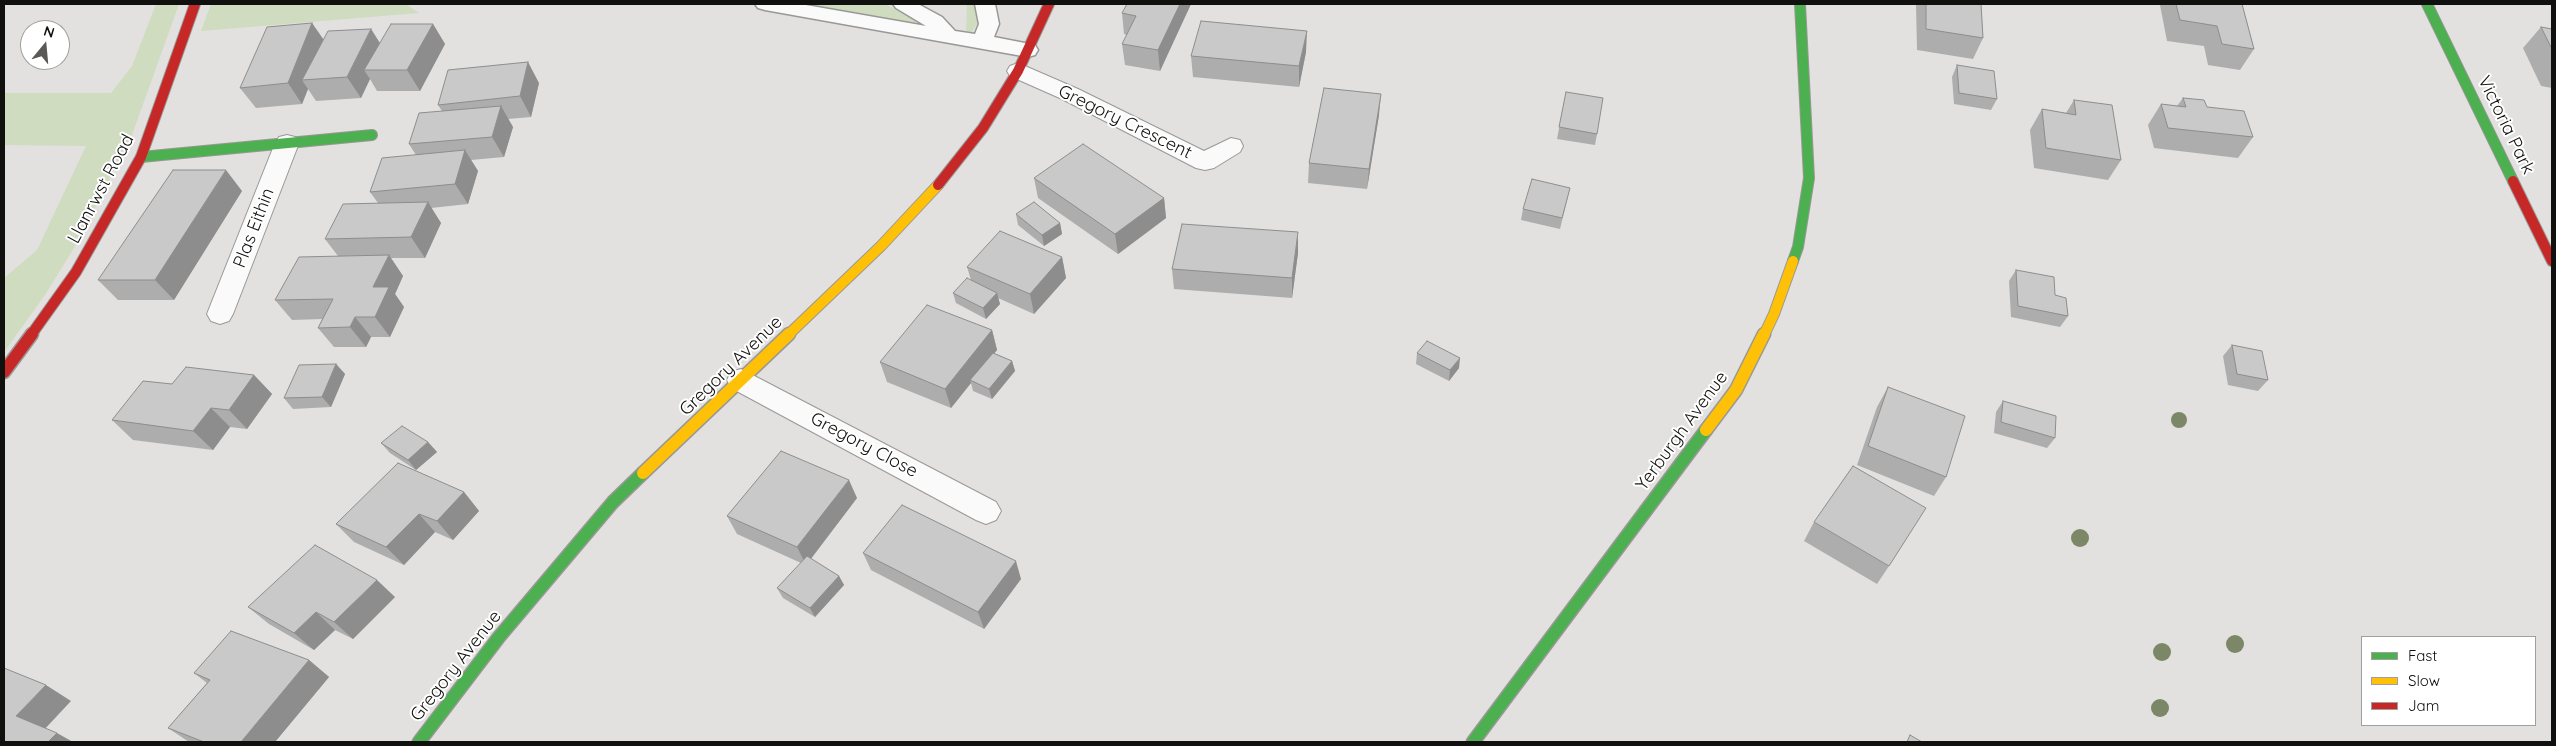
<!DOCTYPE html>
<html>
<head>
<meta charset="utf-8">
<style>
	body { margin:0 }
	#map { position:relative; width:2556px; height:746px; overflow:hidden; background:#e2e1df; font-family:Quicksand,sans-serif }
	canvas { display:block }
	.frame { position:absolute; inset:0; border:5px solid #10100f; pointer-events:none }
	.legend { position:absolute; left:2361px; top:636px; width:175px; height:90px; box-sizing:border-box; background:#fff; border:1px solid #9f9f9f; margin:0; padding:6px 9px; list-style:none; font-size:15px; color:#10100f }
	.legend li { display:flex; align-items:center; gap:10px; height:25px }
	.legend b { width:25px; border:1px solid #9f9f9f }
	.north { position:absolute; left:20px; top:20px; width:50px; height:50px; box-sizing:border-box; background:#fff; border:1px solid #9f9f9f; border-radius:50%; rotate:17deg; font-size:14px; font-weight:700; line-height:20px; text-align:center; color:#10100f }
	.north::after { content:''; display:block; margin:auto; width:18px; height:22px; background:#5a5958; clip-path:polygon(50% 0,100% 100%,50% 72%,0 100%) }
</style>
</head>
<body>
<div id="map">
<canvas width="2556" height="746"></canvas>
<div class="frame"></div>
<ul class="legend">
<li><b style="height:6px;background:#4caf50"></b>Fast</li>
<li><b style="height:6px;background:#ffc107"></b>Slow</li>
<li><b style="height:6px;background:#c62828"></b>Jam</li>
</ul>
<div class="north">N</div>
</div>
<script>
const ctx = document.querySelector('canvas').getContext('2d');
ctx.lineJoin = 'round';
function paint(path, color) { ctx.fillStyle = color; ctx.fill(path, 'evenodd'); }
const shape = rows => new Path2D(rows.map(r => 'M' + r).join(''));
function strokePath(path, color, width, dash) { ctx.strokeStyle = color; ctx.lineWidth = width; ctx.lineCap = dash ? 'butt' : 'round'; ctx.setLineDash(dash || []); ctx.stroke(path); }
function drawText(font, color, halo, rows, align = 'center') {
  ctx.font = font + ' Quicksand,sans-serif'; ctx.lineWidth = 4; ctx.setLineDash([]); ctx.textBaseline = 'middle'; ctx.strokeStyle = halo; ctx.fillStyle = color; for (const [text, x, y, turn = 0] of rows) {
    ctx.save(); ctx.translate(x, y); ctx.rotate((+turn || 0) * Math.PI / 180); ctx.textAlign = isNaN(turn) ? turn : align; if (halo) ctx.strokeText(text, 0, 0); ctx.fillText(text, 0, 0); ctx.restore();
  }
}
paint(shape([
	[156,4,179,4,132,135,77,243,45,295,4,352,4,278,37,250,86,146,4,145,4,93,111,93,132,66],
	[211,4,406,4,419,13,201,31],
	[788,4,885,4,917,21,913,27],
	[964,4,975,4,980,19,972,32,966,31,967,6]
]), '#cfdcc0');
const lane = shape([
	[755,4,800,4,926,26,896,8,893,4,918,4,942,17,955,31,975,34,979,24,975,4,995,4,999,24,994,37,1035,45,1038,50,1035,55,1028,57,765,10,758,8,755,4]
]);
const street = shape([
	[1018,63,1078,89,1204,151,1231,138,1240,140,1243,146,1240,152,1214,168,1205,170,1196,168,1062,99,1010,76,1007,71,1010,66,1018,63],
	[287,135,295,137,299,143,233,314,229,321,220,324,211,321,207,314,275,143,279,137,287,135],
	[741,369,996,502,1001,511,996,520,986,524,976,520,731,388,727,380,731,372,741,369]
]);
const fastFar1 = shape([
	[2427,4,2513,181],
	[141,157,372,135],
	[1793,261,1798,247,1809,178,1800,4]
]);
const fast = shape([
	[419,742,499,637,613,502,643,473],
	[1473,742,1706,430]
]);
const slowFar1 = shape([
	[788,335,881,246,938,185],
	[1764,335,1774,314,1793,261]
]);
const slow = shape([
	[1706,430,1736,390,1764,334],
	[643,473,789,334]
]);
const jamFar1 = shape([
	[2513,181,2552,261],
	[938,185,983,128,1018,71,1049,4],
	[31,335,76,272,141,157,195,4]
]);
const jam = shape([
	[4,372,32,334]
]);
strokePath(lane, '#999896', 3);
strokePath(street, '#999896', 2);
strokePath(fastFar1, '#999896', 12);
strokePath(fast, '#999896', 15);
strokePath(slowFar1, '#999896', 12);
strokePath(slow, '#999896', 15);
strokePath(jamFar1, '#999896', 12);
strokePath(jam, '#999896', 15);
paint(lane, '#fbfafa');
paint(street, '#fbfafa');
strokePath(fastFar1, '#4caf50', 10);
strokePath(fast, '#4caf50', 12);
strokePath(slowFar1, '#ffc107', 10);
strokePath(slow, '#ffc107', 12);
strokePath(jamFar1, '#c62828', 10);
strokePath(jam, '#c62828', 12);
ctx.fillStyle = '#7c8768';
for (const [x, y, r] of [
	[2179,420,8],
	[2080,538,9],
	[2235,644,9],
	[2162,652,9],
	[2160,708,9]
]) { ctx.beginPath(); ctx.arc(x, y, r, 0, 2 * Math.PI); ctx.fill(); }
paint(shape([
	[1191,4,1160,71,1125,65,1122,44,1127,35,1124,34,1122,13],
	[1916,4,1981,4,1983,38,1973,59,1917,50],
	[2160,4,2242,4,2254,49,2240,70,2208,65,2204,46,2167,41,2160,5],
	[312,23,323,40,371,29,380,43,433,24,445,44,420,91,377,91,370,79,361,98,316,101,308,89,302,104,256,108,240,88],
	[2541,27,2552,29,2552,88,2541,86,2523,48],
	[1306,52,1299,87,1193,77,1191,56],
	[1957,65,1997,99,1991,110,1954,104,1952,77],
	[539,83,531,117,508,119,513,127,504,157,471,160,478,171,468,204,431,208,441,223,425,258,391,258,403,276,395,294,404,307,390,337,371,337,366,347,334,347,318,328,322,319,292,320,275,300,338,256,325,239,378,203,370,192,416,155,409,144,442,111,438,105],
	[1566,92,1597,134,1595,145,1557,139],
	[2183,98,2207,107,2253,137,2238,158,2154,148,2148,125,2161,104,2177,106],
	[2074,100,2121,160,2108,180,2034,168,2030,130,2042,109,2066,113],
	[1379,115,1367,189,1308,183,1309,163],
	[1034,178,1164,198,1166,218,1118,254,1038,198],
	[1570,188,1560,229,1521,220,1523,209],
	[242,191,174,300,118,300,98,280],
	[1016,214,1060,223,1062,234,1044,246,1018,225],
	[1298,253,1292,298,1174,289,1172,269],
	[1062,257,1066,278,1034,314,998,298,1000,304,986,319,956,303,953,293,971,280,967,267],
	[2016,270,2055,295,2068,316,2060,327,2011,317,2009,281],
	[992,330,997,350,994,353,1012,361,1015,371,992,399,973,391,971,383,951,408,887,382,880,362],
	[2232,345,2268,380,2258,391,2228,385,2223,356],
	[1417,353,1459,368,1449,381,1416,364],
	[336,364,345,374,331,407,293,409,284,398],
	[254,375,272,394,247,429,230,427,213,450,133,440,112,420,172,384],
	[1888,387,1946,477,1934,496,1857,465,1877,407],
	[2003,401,2055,438,2047,448,1994,433,1996,412],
	[428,442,437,452,416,470,390,453,381,443],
	[464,492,479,511,453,540,435,532,404,565,354,542,336,524],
	[857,498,811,559,839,576,844,585,815,617,783,598,777,588,801,563,737,534,727,516],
	[1814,522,1889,566,1877,584,1804,541],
	[863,553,1021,579,984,629,871,570],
	[395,597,353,639,335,630,314,650,269,624,248,607],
	[309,660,329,677,275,742,189,742,168,728,207,683,194,673]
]), '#aeadad');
paint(shape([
	[1180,4,1191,4,1160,71,1158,50],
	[312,23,326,43,302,80,308,89,302,104,288,83],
	[433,24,445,44,420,91,407,70],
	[371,29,384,50,364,70,370,79,361,98,347,77],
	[1307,31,1306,52,1299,87,1299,66],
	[528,62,539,83,531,117,520,96],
	[1381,94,1379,115,1367,189,1369,169],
	[501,106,513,127,504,157,492,137],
	[465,150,478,171,468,204,455,184],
	[226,170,242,191,174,300,155,280],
	[1164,198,1166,218,1118,254,1115,234],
	[428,202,441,223,425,258,411,237],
	[1060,223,1062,234,1044,246,1042,235],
	[1298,232,1298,253,1292,298,1292,278],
	[389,255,403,276,395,294,404,307,390,337,375,317,373,287],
	[1062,257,1066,278,1034,314,1030,294],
	[997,293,1000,304,986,319,983,308],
	[355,317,371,337,366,347,350,327],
	[992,330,997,350,972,381,970,380,971,383,951,408,945,389],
	[1460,358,1459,368,1449,381,1450,370],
	[1012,361,1015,371,992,399,989,389],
	[336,364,345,374,331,407,322,397],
	[254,375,272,394,247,429,229,410],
	[211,408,230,427,213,450,193,431],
	[428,442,437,452,416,470,408,460],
	[849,480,857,498,806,565,797,547],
	[464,492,479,511,453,540,437,521],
	[419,514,435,532,404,565,386,547],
	[1016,561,1021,579,984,629,978,612],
	[839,576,844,585,815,617,810,608],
	[377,580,395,597,353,639,334,622],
	[316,612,335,630,314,650,294,633],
	[309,660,329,677,275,742,241,742],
	[46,685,71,701,42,732,16,716],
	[57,733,73,742,48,742]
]), '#8d8d8d');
const building = shape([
	[1127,4,1180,4,1158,50,1122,44,1136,16,1122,13,1127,4],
	[1926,4,1981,4,1983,38,1926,29,1926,4],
	[2176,4,2242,4,2254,49,2222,44,2217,26,2180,20,2176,4],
	[1201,21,1307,31,1299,66,1191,56,1201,21],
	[312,23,288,83,240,88,267,27,312,23],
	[391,24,433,24,407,70,364,70,391,24],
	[2541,27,2552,29,2552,49,2541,27],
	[371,29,347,77,302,80,328,31,371,29],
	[528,62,520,96,438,105,448,70,528,62],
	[1957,65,1994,71,1997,99,1959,93,1957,65],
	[1324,88,1381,94,1369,169,1309,163,1324,88],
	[1566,92,1603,98,1597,134,1559,127,1566,92],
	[2183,98,2204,100,2207,107,2244,111,2253,137,2168,128,2161,104,2186,107,2183,98],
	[2074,100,2112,105,2121,160,2046,148,2042,109,2076,115,2074,100],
	[501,106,492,137,409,144,419,113,501,106],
	[1083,144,1164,198,1115,234,1034,178,1083,144],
	[465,150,455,184,370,192,382,158,465,150],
	[173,170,226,170,155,280,98,280,173,170],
	[1532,179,1570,188,1562,218,1523,209,1532,179],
	[428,202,411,237,325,239,343,204,428,202],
	[1034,202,1060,223,1042,235,1016,214,1034,202],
	[1182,224,1298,232,1292,278,1172,269,1182,224],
	[1000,231,1062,257,1030,294,967,267,1000,231],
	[389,255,373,287,389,287,375,317,355,317,350,327,318,328,333,299,275,300,299,257,389,255],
	[2016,270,2054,277,2055,295,2066,298,2068,316,2018,306,2016,270],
	[967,278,997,293,983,308,953,293,967,278],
	[927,305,992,330,945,389,880,362,927,305],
	[1427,341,1460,358,1450,370,1417,353,1427,341],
	[2232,345,2262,351,2268,380,2237,374,2232,345],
	[993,353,1012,361,989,389,970,380,993,353],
	[336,364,322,397,284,398,299,365,336,364],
	[186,367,254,375,229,410,211,408,193,431,112,420,143,381,172,384,186,367],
	[1888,387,1965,416,1946,477,1868,446,1888,387],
	[2003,401,2056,416,2055,438,2001,422,2003,401],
	[402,426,428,442,408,460,381,443,402,426],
	[781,451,849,480,797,547,727,516,781,451],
	[398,463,464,492,437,521,419,514,386,547,336,524,398,463],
	[1853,466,1926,508,1889,566,1814,522,1853,466],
	[902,505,1016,561,978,612,863,553,902,505],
	[315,545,377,580,334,622,316,612,294,633,248,607,315,545],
	[807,556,839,576,810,608,777,588,807,556],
	[231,631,309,660,241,742,204,742,168,728,210,680,194,673,231,631],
	[4,668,46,685,16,716,57,733,48,742,4,742,4,668],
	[1910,735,1922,742,1907,742,1910,735]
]);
paint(building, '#cac9c9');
strokePath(building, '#8d8d8d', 1);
drawText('18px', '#10100f', '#fff', [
	["Gregory Crescent",1125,122,26],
	["Victoria Park",2506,125,64],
	["Llanrwst Road",101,189,-62],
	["Plas Eithin",254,228,-69],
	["Gregory Avenue",731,366,-44],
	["Yerburgh Avenue",1682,431,-54],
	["Gregory Close",864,445,28],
	["Gregory Avenue",456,666,-52]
]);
</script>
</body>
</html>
